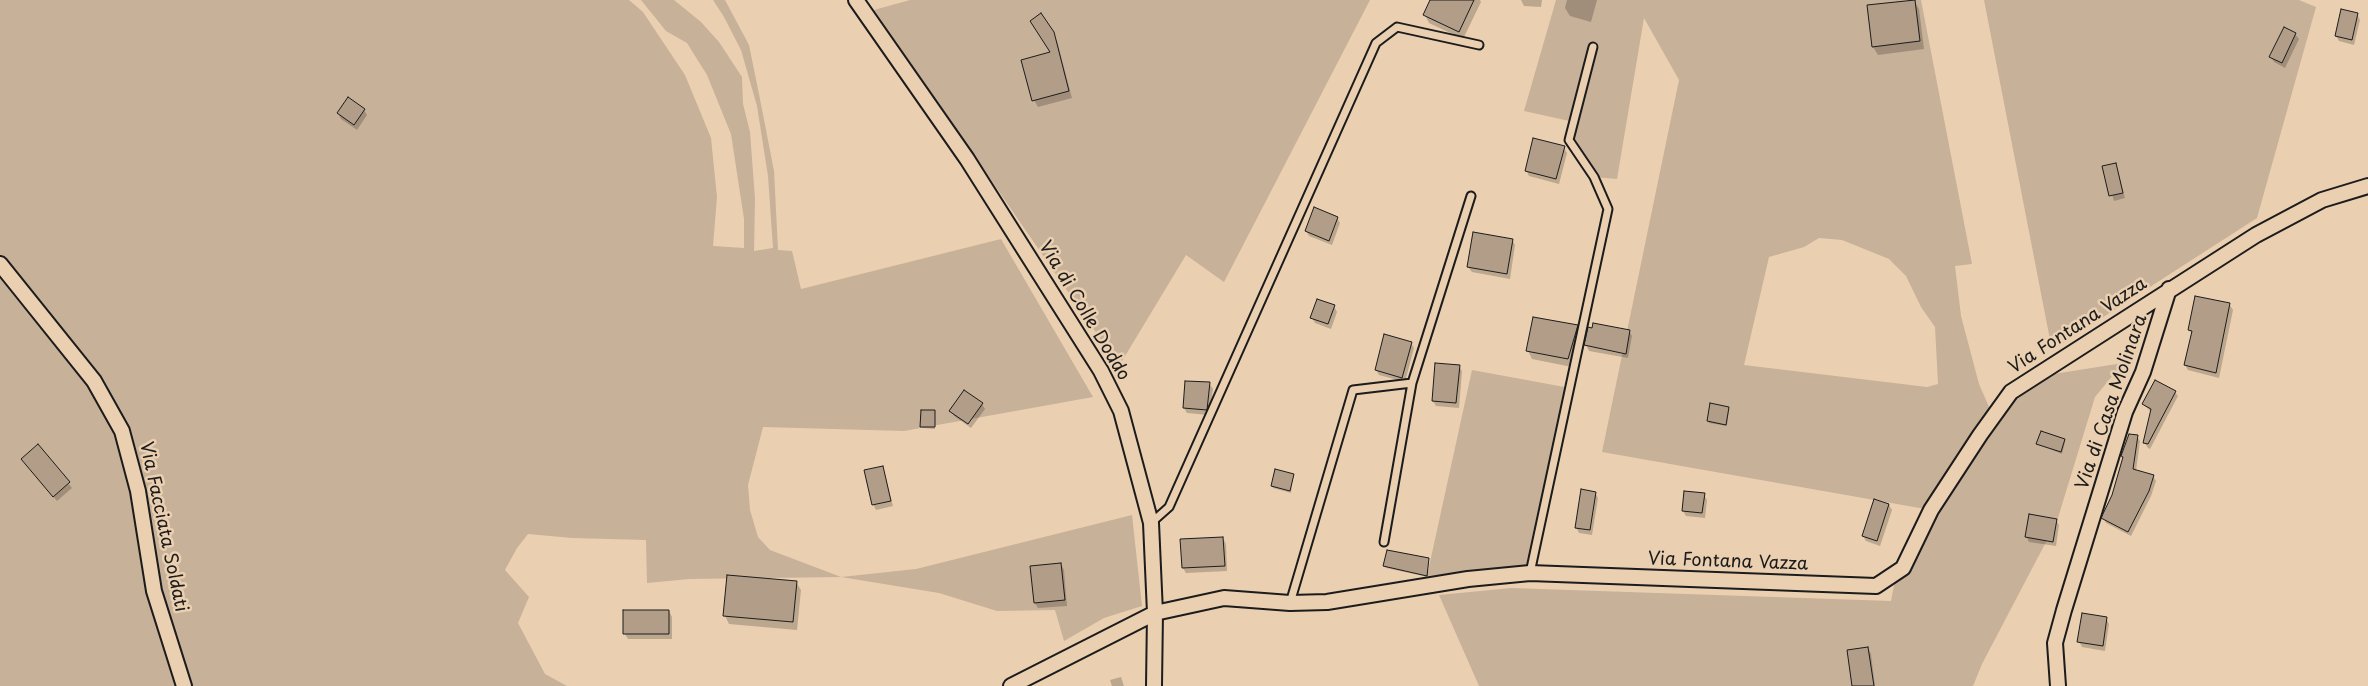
<!DOCTYPE html>
<html>
<head>
<meta charset="utf-8">
<style>
	body { margin:0 }
	canvas { display:block; background:#eacfb1 }
</style>
</head>
<body>
<canvas width="2368" height="686"></canvas>
<script>
const ctx = document.querySelector('canvas').getContext('2d');
ctx.lineJoin = 'round';
function paint(path, color) { ctx.fillStyle = color; ctx.fill(path, 'evenodd'); }
const shape = rows => new Path2D(rows.map(r => 'M' + r).join(''));
function strokePath(path, color, width, dash) { ctx.strokeStyle = color; ctx.lineWidth = width; ctx.lineCap = dash ? 'butt' : 'round'; ctx.setLineDash(dash || []); ctx.stroke(path); }
function drawText(font, color, halo, rows, align = 'center') {
  ctx.font = font + ' "Playpen Sans",sans-serif'; ctx.lineWidth = 5; ctx.setLineDash([]); ctx.textBaseline = 'middle'; ctx.strokeStyle = halo; ctx.fillStyle = color; for (const [text, x, y, turn = 0] of rows) {
    ctx.save(); ctx.translate(x, y); ctx.rotate((+turn || 0) * Math.PI / 180); ctx.textAlign = isNaN(turn) ? turn : align; if (halo) ctx.strokeText(text, 0, 0); ctx.fillText(text, 0, 0); ctx.restore();
  }
}
paint(shape([
	[0,0,629,0,643,12,685,75,711,138,717,197,713,246,744,248,744,219,731,134,707,75,687,43,666,31,641,0,674,0,701,22,719,42,742,77,743,104,750,132,755,199,754,251,773,248,768,176,757,106,741,50,724,17,713,0,725,0,749,45,759,94,774,171,778,250,792,251,801,289,1001,239,1093,397,904,431,763,427,748,485,750,510,758,537,770,550,841,577,916,569,1132,515,1142,606,1104,618,1064,641,1055,610,997,611,939,593,841,577,689,579,647,583,646,540,572,538,528,534,517,548,505,570,529,597,518,623,545,674,567,686,0,686],
	[910,0,1370,0,1224,282,1186,255,1119,366,874,10],
	[1556,0,1921,0,1972,264,1955,266,1961,316,1979,384,1993,416,2041,376,2123,363,2095,397,2057,521,1982,664,1973,686,1479,686,1439,595,1511,588,1891,601,1895,580,1931,510,1602,452,1679,80,1644,18,1617,179,1594,177,1569,140,1574,122,1524,111],
	[1819,238,1842,240,1889,259,1906,276,1921,307,1935,327,1938,384,1927,387,1744,365,1769,257,1804,247],
	[1984,0,2299,0,2316,7,2257,218,2052,350],
	[1472,370,1570,388,1531,568,1427,576]
]), '#c8b199');
paint(shape([
	[1432,0,1480,0,1481,2,1463,39,1429,23,1425,15],
	[1521,0,1542,0,1541,7,1524,6],
	[1567,0,1597,0,1591,22,1570,16,1565,8],
	[1914,1,1919,9,1924,49,1878,55,1873,47,1868,6],
	[2357,14,2360,20,2354,45,2339,41,2336,36],
	[1052,33,1057,41,1072,98,1038,107,1034,100,1052,53],
	[2295,34,2299,39,2285,68,2274,62,2271,57],
	[364,110,367,115,357,130,341,119,338,113],
	[1564,148,1567,153,1559,184,1529,176,1526,170],
	[2116,164,2125,198,2114,201,2104,167],
	[1337,218,1340,223,1332,245,1309,236,1306,231],
	[1512,240,1515,245,1510,279,1472,272,1468,267],
	[2229,304,2233,310,2219,378,2188,370,2185,365,2192,335,2190,330],
	[1334,306,1337,312,1331,329,1315,323,1312,318],
	[1577,327,1582,335,1572,367,1532,359,1528,351],
	[1629,331,1632,336,1628,358,1589,351,1586,345],
	[1411,343,1414,348,1405,382,1379,375,1376,370],
	[1459,366,1462,371,1459,408,1436,406,1433,401],
	[1186,382,1209,383,1213,389,1209,415,1187,413,1184,408],
	[2175,392,2178,396,2150,449,2148,448,2145,443,2151,412,2143,404],
	[982,404,985,409,971,428,954,416,951,411],
	[1729,408,1727,426,1709,423,1708,420],
	[934,411,935,429,923,428,922,426],
	[2130,435,2137,437,2140,441,2136,471,2153,476,2156,481,2151,496,2131,536,2106,523,2103,518,2114,495],
	[2064,440,2065,442,2062,454,2038,444],
	[38,446,72,488,57,501,22,459],
	[883,467,893,506,876,510,873,504],
	[1293,475,1291,493,1273,488,1272,486],
	[1595,493,1598,498,1592,535,1579,533,1576,527],
	[1704,495,1707,500,1705,518,1686,516,1683,511],
	[1889,505,1892,510,1880,546,1866,541,1863,536],
	[2056,520,2059,525,2056,546,2029,542,2026,536],
	[1223,538,1226,544,1227,571,1186,573,1183,568],
	[1428,559,1428,577,1386,568,1384,566],
	[1061,564,1064,570,1067,606,1038,608,1035,603,1031,567],
	[796,582,801,590,797,630,729,624,725,616],
	[669,611,672,617,672,639,628,639,625,634,625,612],
	[2106,618,2109,624,2105,651,2082,647,2079,641],
	[1868,648,1871,654,1875,686,1853,686],
	[1121,677,1124,686,1112,686,1110,680]
]), '#0003');
const building = shape([
	[1430,0,1474,0,1459,32,1423,15,1430,0],
	[1915,0,1920,41,1872,47,1867,5,1915,0],
	[2341,9,2358,13,2352,40,2335,36,2341,9],
	[1041,13,1054,32,1069,91,1032,101,1021,60,1050,52,1030,21,1041,13],
	[2284,27,2296,33,2282,63,2269,57,2284,27],
	[348,97,365,109,354,125,337,113,348,97],
	[1533,138,1565,146,1556,179,1525,171,1533,138],
	[2116,163,2123,193,2109,196,2102,166,2116,163],
	[1314,207,1338,217,1329,241,1305,231,1314,207],
	[1473,232,1513,239,1507,274,1467,267,1473,232],
	[2195,296,2230,303,2216,373,2184,365,2192,331,2188,330,2195,296],
	[1317,299,1335,305,1328,324,1310,318,1317,299],
	[1533,317,1578,325,1568,359,1526,351,1533,317],
	[1593,323,1630,330,1626,354,1584,345,1588,327,1592,328,1593,323],
	[1384,334,1412,342,1402,378,1375,370,1384,334],
	[1435,363,1460,365,1456,403,1432,401,1435,363],
	[2155,380,2176,391,2148,444,2143,443,2151,409,2142,404,2155,380],
	[1185,381,1210,382,1207,410,1183,408,1185,381],
	[964,390,983,403,968,424,949,411,964,390],
	[1710,403,1729,407,1726,425,1707,421,1710,403],
	[921,410,935,410,935,427,920,427,921,410],
	[2041,431,2065,439,2061,452,2036,444,2041,431],
	[2129,434,2138,435,2133,469,2154,475,2149,491,2128,532,2101,518,2112,495,2123,457,2121,456,2129,434],
	[38,444,70,482,53,497,21,459,38,444],
	[883,466,891,501,872,505,864,470,883,466],
	[1275,469,1294,474,1290,491,1271,486,1275,469],
	[1581,489,1596,492,1590,530,1575,528,1581,489],
	[1684,491,1705,493,1702,513,1682,511,1684,491],
	[1874,499,1889,504,1877,541,1862,536,1874,499],
	[2029,514,2057,519,2053,542,2025,537,2029,514],
	[1223,537,1225,566,1182,568,1180,539,1223,537],
	[1387,550,1429,558,1427,576,1383,566,1387,550],
	[1061,563,1065,600,1034,603,1030,566,1061,563],
	[727,575,797,581,793,622,723,616,727,575],
	[623,610,669,610,669,634,623,634,623,610],
	[2082,613,2107,617,2103,646,2077,642,2082,613],
	[1868,647,1874,686,1852,686,1847,650,1868,647]
]);
paint(building, '#b19d88');
strokePath(building, '#1c1c1c', 1);
const lane = shape([
	[1151,523,1169,507,1376,43,1397,27,1479,45],
	[1384,542,1412,383,1471,196],
	[1530,573,1608,209,1594,177,1569,140,1593,47],
	[1290,603,1353,390,1412,383]
]);
const street = shape([
	[856,0,967,159,1101,371,1121,411,1151,523,1155,613,1154,686],
	[0,264,94,381,122,431,138,491,154,591,184,686],
	[1011,686,1155,613,1224,598,1290,603,1327,602,1468,579,1530,573,1876,586,1903,568,1931,510,1980,435,2011,392,2256,235,2322,200,2368,186],
	[2058,686,2055,643,2064,610,2125,412,2143,372,2169,289]
]);
strokePath(lane, '#1c1c1c', 11);
strokePath(street, '#1c1c1c', 18);
strokePath(lane, '#eacfb1', 7);
strokePath(street, '#eacfb1', 14);
drawText('18px', '#1c1c1c', '#eacfb1', [
	["Via di Colle Doddo",1084,311,59],
	["Via Fontana Vazza",2078,326,-33],
	["Via di Casa Molinara",2112,402,-71],
	["Via Facciata Soldati",163,527,78],
	["Via Fontana Vazza",1728,562,2]
]);
</script>
</body>
</html>
